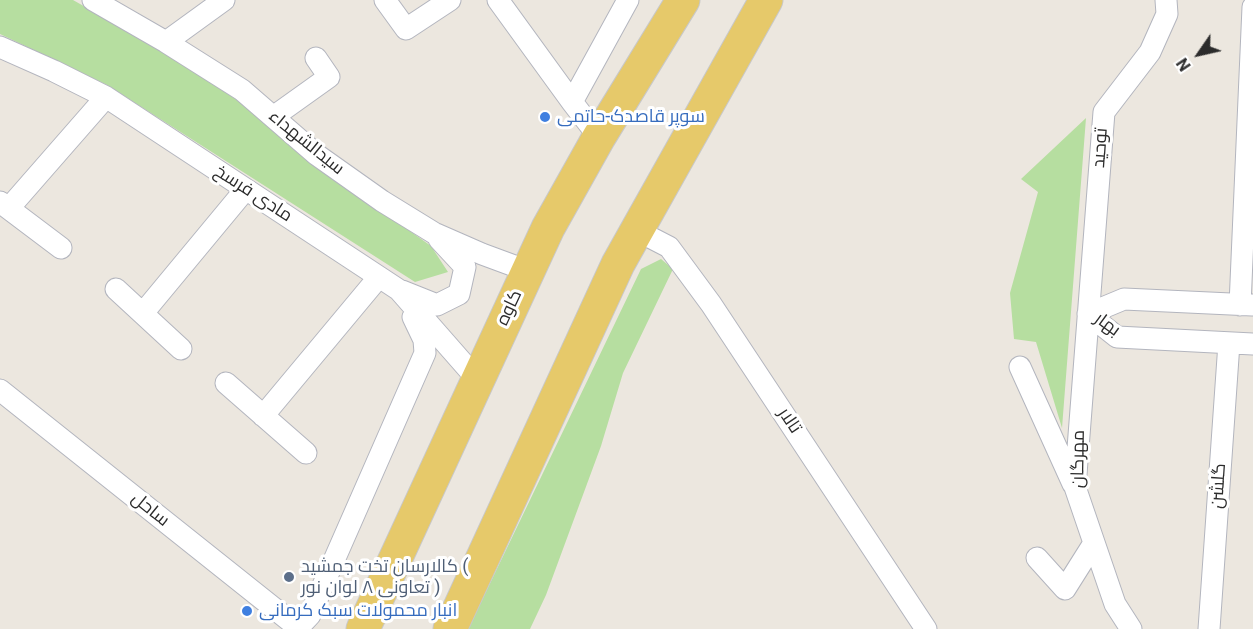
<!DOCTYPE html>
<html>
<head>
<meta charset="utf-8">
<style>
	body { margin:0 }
	#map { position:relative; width:1253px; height:629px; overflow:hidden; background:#ece7df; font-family:Roboto,sans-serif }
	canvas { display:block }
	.north { position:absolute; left:1169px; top:24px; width:60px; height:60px; -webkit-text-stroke:4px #fff; paint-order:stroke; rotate:236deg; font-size:16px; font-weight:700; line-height:24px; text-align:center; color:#2c2c2c }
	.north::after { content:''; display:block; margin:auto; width:21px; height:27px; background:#2c2c2c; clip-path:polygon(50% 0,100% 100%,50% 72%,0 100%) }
</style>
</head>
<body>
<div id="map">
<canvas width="1253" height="629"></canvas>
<div class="north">N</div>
</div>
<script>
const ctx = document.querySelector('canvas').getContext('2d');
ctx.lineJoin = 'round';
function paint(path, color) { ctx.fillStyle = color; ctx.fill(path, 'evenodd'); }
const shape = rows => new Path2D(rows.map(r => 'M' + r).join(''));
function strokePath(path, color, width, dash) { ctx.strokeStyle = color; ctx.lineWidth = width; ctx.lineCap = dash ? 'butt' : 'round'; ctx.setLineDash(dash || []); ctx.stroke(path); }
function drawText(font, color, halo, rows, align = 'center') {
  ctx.font = font + ' Roboto,Cairo,sans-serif'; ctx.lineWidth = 6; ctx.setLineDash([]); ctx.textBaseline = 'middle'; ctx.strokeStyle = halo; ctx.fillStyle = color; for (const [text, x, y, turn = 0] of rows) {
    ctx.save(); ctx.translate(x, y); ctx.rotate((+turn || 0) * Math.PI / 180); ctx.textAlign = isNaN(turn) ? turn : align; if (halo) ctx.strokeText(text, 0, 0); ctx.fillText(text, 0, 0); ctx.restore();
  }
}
paint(shape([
	[0,0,73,0,156,47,237,100,311,161,431,246,448,272,415,282,107,85,0,34],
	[1086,118,1062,428,1036,342,1014,339,1010,293,1038,192,1021,179],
	[661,259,673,269,623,373,601,446,546,595,530,629,468,629,641,269]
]), '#b6dea0');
const minor = shape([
	[93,0,166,42,242,90,317,155,382,201,434,233,482,254,528,271],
	[385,0,406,29,450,0],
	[498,0,572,102,599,137],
	[166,42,224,0],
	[0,47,54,71,106,97,399,290,477,379],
	[572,102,628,0],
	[273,117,329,77,316,58],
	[0,202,61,248],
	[9,208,106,97],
	[636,230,669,247,711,304,926,629],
	[116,289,181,349],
	[402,291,437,305,459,294,465,267,439,239],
	[1240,305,1253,7],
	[143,313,245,190],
	[1088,314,1117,337,1253,344],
	[1088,314,1124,299,1252,305],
	[1020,367,1073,484],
	[226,383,306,453],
	[0,390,300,629],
	[263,416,378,278],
	[1037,558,1065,589,1094,543],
	[297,629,310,615,425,353,424,340,413,317],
	[1131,629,1115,604,1075,487,1104,112,1150,52,1167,14,1166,0],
	[1209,629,1229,343]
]);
const primary = shape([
	[363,629,548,228,599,137,683,0],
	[450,629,618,264,766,0]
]);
strokePath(minor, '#b3b5be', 23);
strokePath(primary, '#c8c8c8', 35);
strokePath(minor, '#fff', 21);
strokePath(primary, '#e6c96a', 33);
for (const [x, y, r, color] of [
	[545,117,6,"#3f7fe0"],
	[289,577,6,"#5c6f8a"],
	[247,611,6,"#3f7fe0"]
]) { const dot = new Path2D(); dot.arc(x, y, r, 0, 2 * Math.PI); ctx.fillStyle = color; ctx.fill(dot); strokePath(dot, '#fff', 2); }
drawText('18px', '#366cbe', '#fff', [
	["سوپر قاصدک-حاتمی",557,117],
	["انبار محمولات سبک کرمانی",259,611]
], 'left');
drawText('18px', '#2c2c2c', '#fff', [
	["سیدالشهداء",306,143,39],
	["توحید",1101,148,-86],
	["مادی فرسخ",253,194,33],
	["کاوه",510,308,-65],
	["بهار",1107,325,36],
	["تالار",789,421,56],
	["مهرگان",1079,459,-89],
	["گلشن",1219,486,-86],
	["ساحل",150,510,39]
]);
drawText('18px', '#4e5e75', '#fff', [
	["کالارسان تخت جمشید (",301,567],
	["تعاونی ۸ لوان نور )",301,588]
], 'left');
</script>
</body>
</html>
